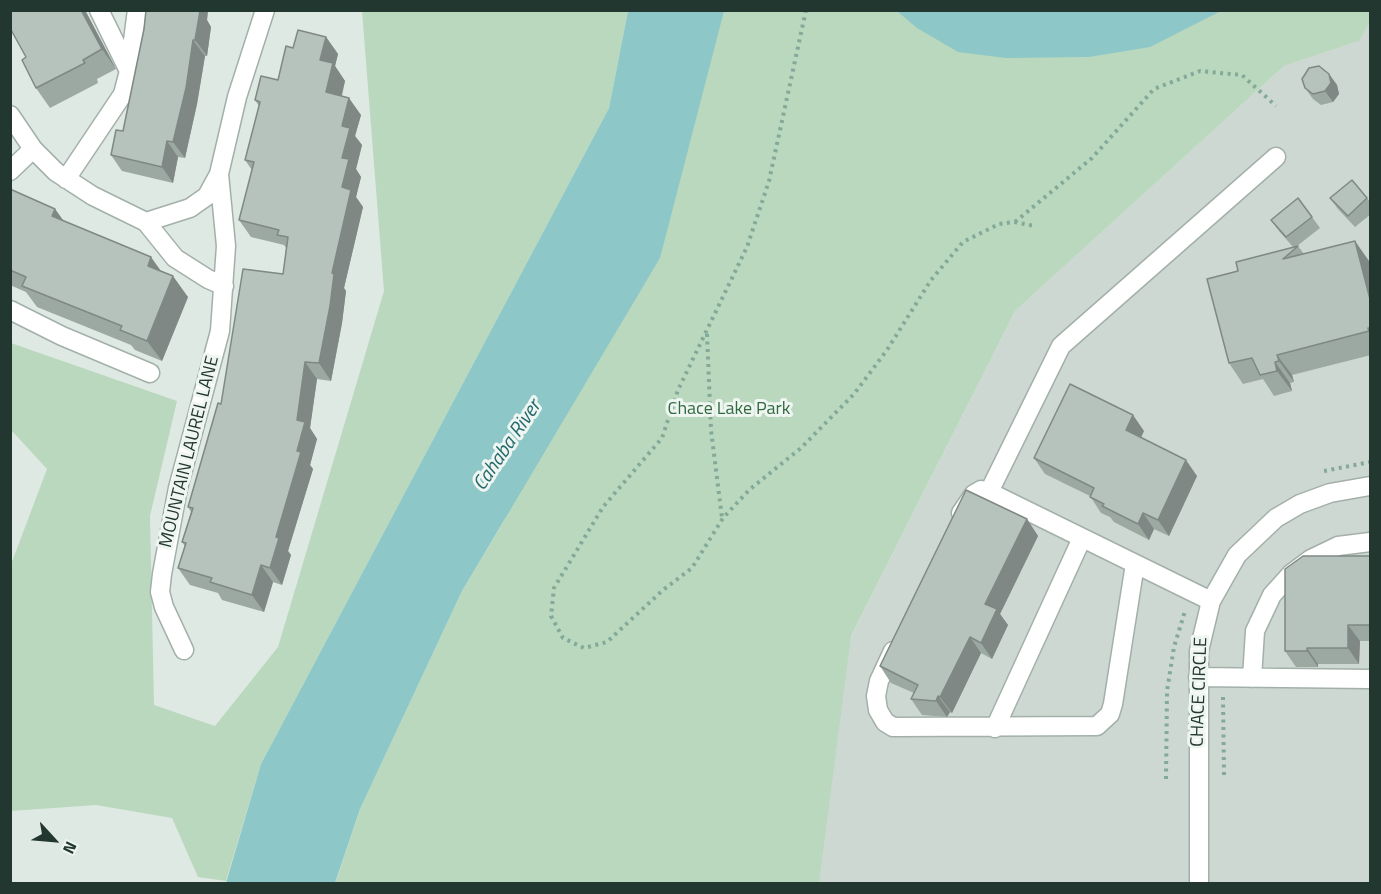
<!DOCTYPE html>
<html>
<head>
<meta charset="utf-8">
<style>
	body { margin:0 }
	#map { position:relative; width:1381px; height:894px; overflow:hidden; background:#dfe9e3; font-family:"Titillium Web",sans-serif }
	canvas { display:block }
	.frame { position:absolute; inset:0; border:12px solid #22372f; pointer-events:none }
	.north { position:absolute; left:24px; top:810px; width:60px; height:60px; -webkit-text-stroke:4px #eff6f2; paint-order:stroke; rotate:116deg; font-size:16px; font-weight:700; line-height:24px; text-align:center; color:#22372f }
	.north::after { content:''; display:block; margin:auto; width:21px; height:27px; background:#22372f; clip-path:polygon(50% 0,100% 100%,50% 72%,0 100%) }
</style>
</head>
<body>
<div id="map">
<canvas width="1381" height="894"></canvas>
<div class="frame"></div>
<div class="north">N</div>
</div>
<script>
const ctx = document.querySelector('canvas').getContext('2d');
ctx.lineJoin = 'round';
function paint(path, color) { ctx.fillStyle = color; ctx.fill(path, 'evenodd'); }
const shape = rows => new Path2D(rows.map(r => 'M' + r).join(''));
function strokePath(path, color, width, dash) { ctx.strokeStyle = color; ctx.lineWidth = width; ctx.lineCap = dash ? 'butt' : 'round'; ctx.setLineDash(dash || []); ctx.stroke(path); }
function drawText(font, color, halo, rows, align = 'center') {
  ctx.font = font + ' "Titillium Web",sans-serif'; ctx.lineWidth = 6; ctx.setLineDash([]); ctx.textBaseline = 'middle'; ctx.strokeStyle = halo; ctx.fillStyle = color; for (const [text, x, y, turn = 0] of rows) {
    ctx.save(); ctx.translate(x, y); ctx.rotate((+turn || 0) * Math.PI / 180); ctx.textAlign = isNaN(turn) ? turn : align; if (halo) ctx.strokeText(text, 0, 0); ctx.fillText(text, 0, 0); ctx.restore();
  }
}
paint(shape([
	[1370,17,1370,883,795,884,804,730,1015,311,1284,66,1356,42]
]), '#ced8d2');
paint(shape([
	[362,11,628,11,609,108,261,764,226,881,198,877,172,818,96,805,11,811,10,567,47,469,13,432,11,434,11,343,177,401,150,516,154,705,215,726,278,647,384,291],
	[634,11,1370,11,1370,21,1359,41,1284,66,1015,311,851,636,819,883,335,884,360,809,462,591,505,519,636,130]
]), '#bad8be');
paint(shape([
	[628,11,724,11,660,258,462,591,360,809,335,883,226,883,261,764,609,108],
	[897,11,1221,11,1150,47,1089,57,1006,58,958,52,917,28]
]), '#8dc7c8');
const minor = shape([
	[99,10,129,71],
	[10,115,33,149,56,172,93,196,146,222,175,258,208,279,224,286],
	[10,171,33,149],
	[66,179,123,94,129,71,137,10],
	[146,222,190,208,207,196,219,174],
	[10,310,62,336,150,373],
	[989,492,1061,346,1276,157],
	[961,513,974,494,981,490,989,492,1211,601],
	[184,650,164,607,160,592,162,574,178,488,220,331,226,246,219,174,237,97,265,10],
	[893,651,879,681,876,696,878,710,885,722,893,727,1097,726,1110,714,1113,704,1135,564],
	[1198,677,1370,679],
	[1252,678,1255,631,1272,595,1291,574,1311,559,1338,546,1370,542],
	[995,728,1082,538],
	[1199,884,1199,651,1211,601,1237,555,1276,518,1300,504,1330,493,1370,486]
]);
strokePath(minor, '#a3b0a9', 21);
strokePath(shape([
	[806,10,769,181,747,247,678,390,662,438,603,507,554,588,551,616,563,638,584,648,607,642,663,590,692,568,723,518,749,490,801,448,854,394,887,350,931,280,963,242,999,224,1014,222,1035,226],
	[1015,222,1092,158,1154,89,1200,71,1242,75,1276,106],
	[707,334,711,430,722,518],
	[1324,471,1370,462],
	[1223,697,1224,777],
	[1166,779,1167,691,1174,647,1185,611]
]), '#83a998', 4, [3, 4.5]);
strokePath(minor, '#fff', 18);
paint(shape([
	[10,10,85,10,116,69,97,79,98,83,50,108,36,88,26,57,12,32,10,30],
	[208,10,207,20,211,27,207,56,205,56,197,104,185,158,178,157,173,183,122,171,111,155,123,131],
	[326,37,338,54,335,66,345,81,342,96,361,115,355,136,362,145,356,169,361,177,356,197,363,207,344,288,346,291,342,323,331,381,317,379,310,428,317,439,310,465,313,469,288,551,291,555,282,585,273,582,264,612,222,600,218,593,190,585,178,568,185,546,182,542,191,512,188,507,221,404,283,274,286,248,284,245,251,237,239,220,252,170,245,160,259,106,255,100,278,80,293,48],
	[1329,74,1337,85,1339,94,1333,102,1321,105,1313,99,1305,88],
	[10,189,55,209,63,220,161,271,188,297,162,361,135,350,131,345,37,307,26,292,10,285],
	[1330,198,1367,198,1371,203,1371,214,1355,227,1338,209],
	[1312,217,1320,228,1297,246,1298,246,1304,254,1369,261,1371,266,1371,355,1292,375,1294,382,1290,383,1292,391,1274,396,1263,379,1243,384,1229,363,1238,271,1293,247,1279,231,1271,220],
	[1144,431,1141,437,1197,476,1169,536,1154,529,1149,540,1114,522,1110,517,1101,513,1090,496,1045,474,1034,458],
	[1027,519,1038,536,1000,614,1008,625,992,659,981,653,952,713,950,712,947,717,922,715,911,699,914,693,891,683,880,666],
	[1371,556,1371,641,1360,641,1359,664,1318,664,1318,667,1296,667,1285,651]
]), '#9ca8a2');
paint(shape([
	[81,10,85,10,116,69,102,49],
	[195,10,208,10,207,20,211,27,207,56,195,40],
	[326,37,338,54,335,66,345,81,338,109,326,92,320,60],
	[193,40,205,56,197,104,185,158,173,142],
	[1329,74,1337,85,1339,94,1333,102,1325,91],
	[349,98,361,115,355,136,362,145,356,169,361,177,356,197,363,207,344,288,346,291,342,323,331,381,319,363,332,273,342,187,342,126],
	[167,141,178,157,173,183,162,167],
	[55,209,70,230,52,216],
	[1355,241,1369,261,1371,266,1371,303],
	[151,257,166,278,148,266],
	[173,276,188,297,162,361,147,341],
	[1277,355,1292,375,1294,382,1279,361],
	[305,362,317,379,310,428,317,439,310,465,313,469,288,551,291,555,282,585,270,568,276,537,297,451,297,420],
	[1275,362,1290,383,1292,391,1277,371],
	[1133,415,1144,431,1137,446,1126,430],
	[1186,460,1197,476,1169,536,1158,520],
	[1143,513,1154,529,1149,540,1138,524],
	[1027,519,1038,536,1000,614,1008,625,992,659,981,643,985,604],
	[261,565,273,582,264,612,252,595],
	[1348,625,1360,641,1359,664,1348,648],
	[970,637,981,653,952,713,940,697],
	[1307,648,1318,664,1318,667,1307,651],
	[938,696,950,712,947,717,936,701]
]), '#7f8884');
const building = shape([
	[10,10,81,10,102,49,83,60,85,63,36,88,22,60,26,57,10,28,10,10],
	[146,10,200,11,195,40,193,40,186,88,173,142,167,141,162,167,111,155,116,130,123,131,144,29,146,10],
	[298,30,326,37,320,60,333,63,326,92,349,98,342,126,350,128,342,158,349,159,342,187,351,190,332,273,334,274,330,306,319,363,305,362,297,420,305,422,297,451,301,452,276,537,279,538,270,568,261,565,252,595,210,582,212,578,178,568,186,543,182,542,193,508,188,507,218,403,221,404,243,269,283,274,288,237,277,235,279,230,239,220,254,162,245,160,260,102,255,100,261,76,278,80,286,46,293,48,298,30],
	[1319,66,1329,74,1331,83,1325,91,1313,94,1305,88,1302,79,1309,68,1319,66],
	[1352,180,1367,198,1348,216,1330,198,1352,180],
	[10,189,55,209,52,216,151,257,148,266,173,276,147,341,120,330,122,326,22,286,26,277,10,270,10,189],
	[1298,198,1312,217,1286,237,1271,220,1298,198],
	[1355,241,1371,303,1371,328,1368,328,1369,331,1277,355,1279,361,1275,362,1277,371,1260,375,1252,358,1229,363,1207,279,1238,271,1236,262,1298,246,1283,259,1355,241],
	[1070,384,1133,415,1126,430,1186,460,1158,520,1143,513,1138,524,1102,506,1104,504,1090,497,1094,488,1034,458,1070,384],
	[966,490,1027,519,985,604,997,609,981,643,970,637,940,697,938,696,936,701,911,699,918,685,880,666,966,490],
	[1303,556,1371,556,1371,625,1348,625,1348,648,1307,648,1307,651,1285,651,1285,569,1303,556]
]);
paint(building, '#b5c3bc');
strokePath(building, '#7f8884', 1.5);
drawText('18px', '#316940', '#eff6f2', [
	["Chace Lake Park",729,410]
]);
drawText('18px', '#22372f', '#eff6f2', [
	["MOUNTAIN LAUREL LANE",190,452,-76],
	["CHACE CIRCLE",1200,692,-88]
]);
drawText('italic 20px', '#23686b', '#eff6f2', [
	["Cahaba River",508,446,-56]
]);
</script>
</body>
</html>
